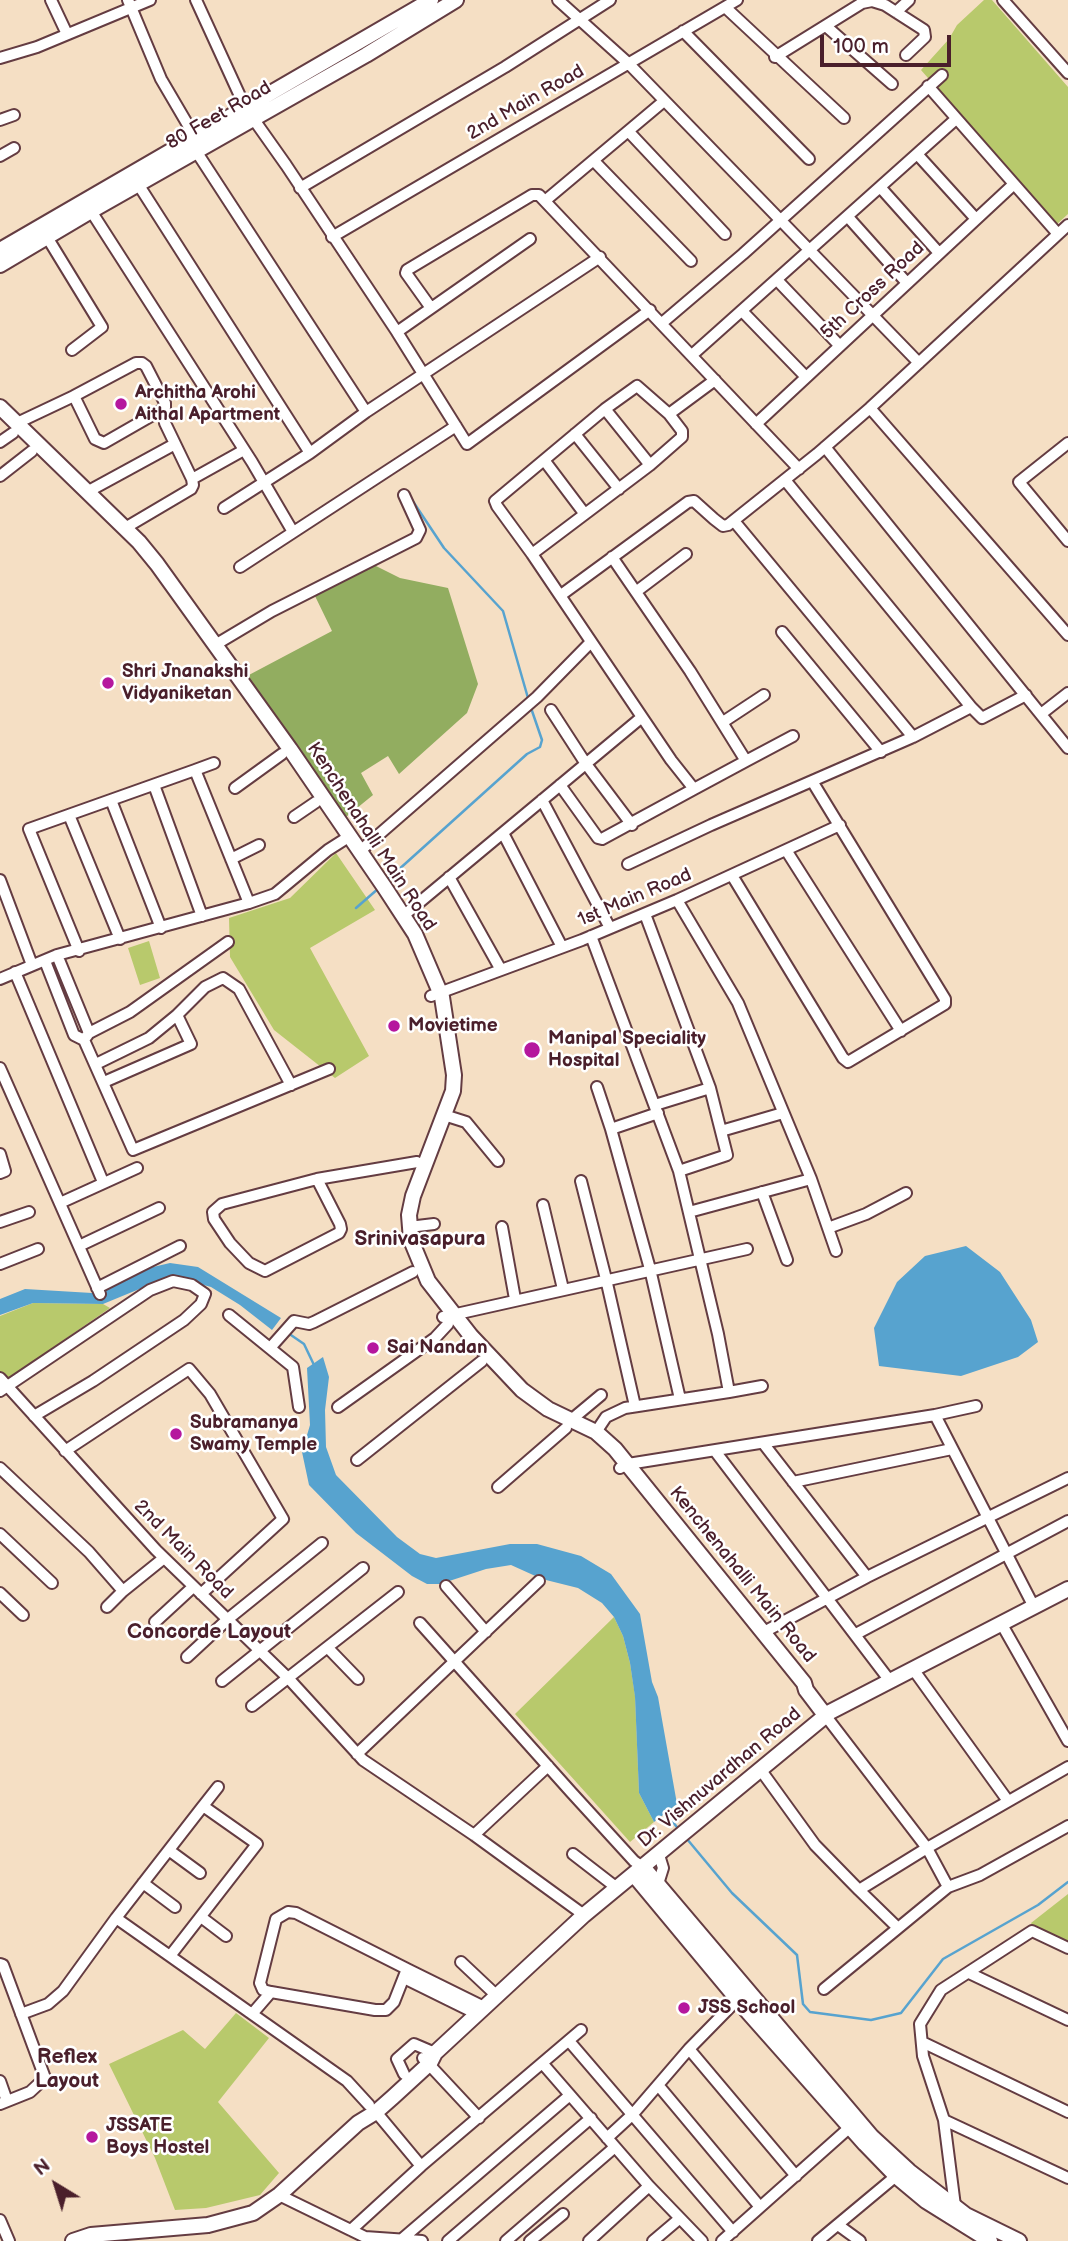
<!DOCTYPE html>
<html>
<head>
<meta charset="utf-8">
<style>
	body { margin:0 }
	#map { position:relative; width:1068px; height:2241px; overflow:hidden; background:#f5dfc4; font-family:"Balsamiq Sans",sans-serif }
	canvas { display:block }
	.north { position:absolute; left:21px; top:2150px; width:70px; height:70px; -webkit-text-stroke:5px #fff; paint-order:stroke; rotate:322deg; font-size:19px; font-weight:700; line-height:28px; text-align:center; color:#4a1f2b }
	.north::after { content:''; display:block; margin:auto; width:24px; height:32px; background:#4a1f2b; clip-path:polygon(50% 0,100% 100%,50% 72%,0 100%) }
	.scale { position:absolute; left:820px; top:35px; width:131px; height:32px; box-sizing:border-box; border:4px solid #4a1f2b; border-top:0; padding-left:9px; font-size:21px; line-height:24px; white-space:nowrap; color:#4a1f2b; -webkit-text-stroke:5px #fff; paint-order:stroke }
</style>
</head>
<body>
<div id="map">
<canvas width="1068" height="2241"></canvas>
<div class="north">N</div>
<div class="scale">100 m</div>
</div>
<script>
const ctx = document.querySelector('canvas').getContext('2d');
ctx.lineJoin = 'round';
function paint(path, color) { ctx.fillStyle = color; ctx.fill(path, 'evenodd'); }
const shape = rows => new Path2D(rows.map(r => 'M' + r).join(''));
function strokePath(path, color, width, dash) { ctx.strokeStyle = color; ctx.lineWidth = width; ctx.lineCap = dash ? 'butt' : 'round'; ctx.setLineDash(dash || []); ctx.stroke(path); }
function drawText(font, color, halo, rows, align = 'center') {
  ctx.font = font + ' "Balsamiq Sans",sans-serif'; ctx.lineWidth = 5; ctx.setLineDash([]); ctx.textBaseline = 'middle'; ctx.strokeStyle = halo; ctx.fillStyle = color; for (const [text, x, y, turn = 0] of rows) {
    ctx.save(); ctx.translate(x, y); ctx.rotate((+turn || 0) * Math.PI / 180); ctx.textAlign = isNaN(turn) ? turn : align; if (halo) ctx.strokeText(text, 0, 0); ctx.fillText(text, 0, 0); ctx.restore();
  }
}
paint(shape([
	[984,0,992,0,1068,87,1068,214,1056,225,921,70,949,39,957,25],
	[336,853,375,910,310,948,369,1056,335,1078,274,1030,230,957,229,918,290,898],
	[149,941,160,978,140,985,128,948],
	[33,1303,103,1304,110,1308,6,1380,0,1374,0,1316],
	[614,1617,623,1636,630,1663,635,1696,639,1793,654,1822,630,1842,515,1714],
	[1068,1894,1068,1945,1034,1929,1031,1923],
	[236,2013,269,2038,218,2102,279,2173,260,2195,206,2208,175,2210,155,2158,109,2064,183,2030,205,2049]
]), '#b8c96c');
paint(shape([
	[374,565,400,578,448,588,478,684,467,713,399,774,388,756,361,773,373,795,346,817,247,676,332,631,315,596]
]), '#92ad60');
paint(shape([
	[966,1246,1000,1272,1031,1320,1038,1342,1018,1357,961,1376,879,1366,874,1328,897,1282,925,1256],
	[170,1263,198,1267,281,1318,272,1330,240,1305,211,1287,171,1276,103,1304,33,1303,0,1315,0,1299,25,1289,92,1293,106,1289,136,1271],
	[323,1357,329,1377,325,1410,326,1447,336,1475,397,1537,420,1554,436,1558,510,1544,537,1544,581,1556,611,1574,640,1614,652,1682,658,1697,677,1804,654,1822,639,1793,635,1697,630,1663,623,1636,614,1617,602,1603,578,1588,542,1579,511,1565,486,1569,440,1584,427,1584,412,1576,356,1533,309,1485,302,1452,310,1425,307,1368]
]), '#57a3cf');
strokePath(shape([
	[412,500,444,548,503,611,528,698],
	[386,881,527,754,540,747,542,740,531,708],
	[356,908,379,888],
	[288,1333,304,1344,314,1365],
	[665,1812,680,1831],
	[687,1839,732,1893,797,1955,803,2004,810,2012,871,2020,901,2013,943,1959,1038,1905,1068,1882]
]), '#57a3cf', 2.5);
const minor = shape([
	[51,0,67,34],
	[128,0,161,79,195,137],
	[196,0,245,107,286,165,397,332,467,444,650,310],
	[558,0,628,63,919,363],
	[1003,0,1068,73],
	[725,7,844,118],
	[896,12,909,0],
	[827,27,892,84],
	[683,31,809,159],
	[775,57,862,3,872,1,885,5,924,30,925,37,906,55],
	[0,58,37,47,150,0],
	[928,86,1058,234],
	[0,120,14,115],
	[629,132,725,234],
	[196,151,366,412],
	[917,154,976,219],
	[0,156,14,148],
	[594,161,691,261],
	[138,184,310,453,224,508],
	[880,187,939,253],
	[300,188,505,67,610,0],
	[546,200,664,101],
	[91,211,252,462,293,532],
	[848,217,907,283],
	[47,237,102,327,72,350],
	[332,237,737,0],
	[777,280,839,345],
	[431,308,406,273,407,270,532,195,539,195,799,469],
	[742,311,806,377],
	[662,323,743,254,942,75],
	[397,332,530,239],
	[692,355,956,119],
	[870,408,1068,635],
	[605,409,637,386,669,414,715,380],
	[17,423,74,396,95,439,104,443,165,408,165,403,146,366,142,363,136,363,74,396],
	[756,424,1014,184],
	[575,434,619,489],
	[0,442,13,433],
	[1068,443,1019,482,1068,541],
	[825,447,1068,748],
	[310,453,366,412,600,257],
	[544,460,584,513],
	[0,476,32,451],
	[192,479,244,450],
	[785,480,971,707],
	[87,492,175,444],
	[734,521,913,737],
	[125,528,191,489,193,485,192,479,165,423],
	[532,554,650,465,682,437,682,431,669,414],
	[612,557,690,671,746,761,694,789,671,760,532,554,497,506,495,501,605,409,650,465],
	[240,567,456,426],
	[637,591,686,554],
	[561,595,688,502,694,501,714,519,723,526,728,525,817,454,870,408,1068,225],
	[782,632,881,752],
	[215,645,272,611,416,538,420,530,404,495],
	[551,710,586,764,632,825],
	[1041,714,1068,693],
	[723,722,764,695],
	[746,761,793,736],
	[195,770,214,763],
	[154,785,202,916],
	[560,785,598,838,602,839,694,789],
	[235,788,282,754],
	[111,800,161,928],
	[542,800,610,928],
	[69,815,120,939],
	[294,817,316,802],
	[503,833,562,947],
	[786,850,901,1031],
	[360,851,537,697,591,642],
	[231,859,259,845],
	[628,864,711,825,913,737,971,707,982,718,1026,695],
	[449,877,501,970],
	[733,877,843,1058,848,1062,945,1004,945,999,812,781],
	[0,880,32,965],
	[677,900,738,1003,811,1179,836,1251],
	[645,914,710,1088,727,1155,679,1171],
	[403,916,642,717],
	[591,936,679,1171,718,1334,729,1392,625,1408,606,1417,596,1432],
	[79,951,29,829,195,770,249,903],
	[57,955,89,1033,86,1037],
	[45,961,74,1035,84,1040,133,1150,329,1069],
	[15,972,103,1182],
	[0,979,57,955,249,903,275,894,328,850,350,836],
	[431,996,582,940,677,900,840,825],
	[177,1015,205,987,223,978,239,989,291,1085],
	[89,1033,130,1012,228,942],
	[96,1064,149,1038,177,1015,191,1044,104,1082],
	[0,1068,100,1294],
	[597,1087,611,1129],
	[655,1105,710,1088],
	[658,1113,611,1129,650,1269,680,1399],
	[444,1115,466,1122,498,1161],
	[721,1131,783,1113],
	[0,1154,5,1171,0,1173],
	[317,1179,340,1224,341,1229,339,1233,265,1271,249,1263,230,1243,214,1219,213,1212,222,1204,317,1179,417,1162],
	[581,1181,606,1279,635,1406],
	[762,1192,787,1260],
	[60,1203,137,1168],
	[543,1205,563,1289],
	[689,1212,811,1179],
	[0,1222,29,1212],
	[409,1227,434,1224],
	[502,1227,515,1299],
	[828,1228,866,1214,906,1193],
	[79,1246,159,1208],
	[0,1264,38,1249],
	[97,1288,180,1246],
	[229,1315,293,1367,299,1407],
	[443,1317,747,1249],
	[270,1348,294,1321,309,1324,314,1322,413,1272],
	[0,1378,156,1550,289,1679,363,1760,474,1835,584,1915],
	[0,1391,150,1290,173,1281,192,1285,205,1294,201,1304,184,1320,93,1381,34,1416],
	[729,1392,762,1386],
	[338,1407,435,1338,448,1324],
	[935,1415,976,1406],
	[571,1420,601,1395],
	[763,1443,867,1577],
	[65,1451,189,1369,210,1394,283,1519,201,1594],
	[715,1451,890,1681],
	[357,1460,482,1361],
	[0,1468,89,1552,123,1591,164,1558],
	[620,1468,628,1464,935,1415,1034,1607],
	[793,1482,952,1449],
	[498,1487,566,1428],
	[0,1534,52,1583],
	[446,1586,486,1632],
	[0,1593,23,1615],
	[107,1607,123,1591],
	[155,1622,193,1587],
	[420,1623,571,1792,634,1861,644,1868],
	[1001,1623,1068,1741],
	[764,1632,867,1577,1068,1478],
	[856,1634,1068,1521],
	[328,1648,358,1679],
	[187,1657,228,1619,322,1543],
	[913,1669,1008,1801],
	[222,1681,363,1568],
	[252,1706,398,1592],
	[825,1715,927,1848,948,1887,980,1875,1068,1826],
	[357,1754,539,1581],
	[760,1769,815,1845,859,1890,927,1848,1068,1767],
	[203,1806,218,1787],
	[474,1835,548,1766],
	[170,1851,200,1873],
	[573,1854,617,1888],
	[143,1883,175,1907],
	[658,1884,663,1868,659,1855],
	[859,1890,898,1928],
	[201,1917,226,1936],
	[116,1918,203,1806,257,1844,170,1956],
	[461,1962,496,1995],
	[0,1964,3,1965,45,2078,30,2092,0,2104],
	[407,1969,484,2007],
	[969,1973,1068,2020],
	[404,1978,477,2014],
	[824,1989,948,1887],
	[21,2014,48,2004,63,1991,116,1918,347,2081,369,2105],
	[252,2014,271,1992,263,1990,260,1983,276,1919,288,1912,296,1913,407,1969,394,2002,386,2010,375,2010,271,1992],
	[569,2041,733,2232],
	[922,2042,1068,2112],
	[689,2049,796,2176],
	[423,2058,479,2118],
	[543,2064,649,2186,702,2241],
	[404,2074,397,2059,414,2044,435,2053],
	[0,2081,7,2101],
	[658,2085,760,2207],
	[376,2112,421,2166],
	[944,2120,1068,2178],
	[607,2138,633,2114,689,2049,742,1995],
	[279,2195,365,2237,422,2241],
	[952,2210,955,2206,944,2120,923,2056,920,2024,941,1990,1032,1931,1068,1948],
	[0,2220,9,2241],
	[838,2225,860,2241],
	[351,2230,421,2166,581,2030],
	[402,2239,570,2095],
	[448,2241,591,2118],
	[506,2241,615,2147],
	[530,2241,563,2214],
	[589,2241,649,2186],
	[653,2241,679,2219],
	[722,2241,849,2128],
	[818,2241,896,2176]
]);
const major = shape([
	[0,250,431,0],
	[0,265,91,211,366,55,456,0],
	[0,407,139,542,157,564,290,749,385,888,415,934,442,997,454,1075,453,1091,413,1196,409,1215,411,1240,428,1281,471,1336,522,1390,548,1409,596,1432,615,1449,804,1683,806,1690,825,1715],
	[644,1868,872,2137,909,2171,966,2215,1019,2241],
	[634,1875,748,2012,865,2144,896,2176,926,2201,990,2241],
	[73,2241,91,2235,208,2225,253,2213,279,2195,358,2123,376,2112,393,2097,430,2063,435,2053,584,1915,830,1712,1068,1589]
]);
strokePath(minor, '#643c42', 14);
strokePath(major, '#643c42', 18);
strokePath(minor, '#fff', 10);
strokePath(major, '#fff', 14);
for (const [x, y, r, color] of [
	[121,404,7,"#b5179e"],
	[108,683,7,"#b5179e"],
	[394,1026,7,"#b5179e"],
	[532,1050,9,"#b5179e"],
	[373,1348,7,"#b5179e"],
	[176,1434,7,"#b5179e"],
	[684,2008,7,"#b5179e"],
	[92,2137,7,"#b5179e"]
]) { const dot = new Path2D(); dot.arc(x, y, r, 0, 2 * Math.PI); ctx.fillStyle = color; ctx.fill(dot); strokePath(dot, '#fff', 2.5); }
drawText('19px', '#4a1f2b', '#fff', [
	["2nd Main Road",526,103,-30],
	["80 Feet Road",219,116,-30],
	["5th Cross Road",873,291,-43],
	["Kenchenahalli Main Road",371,837,57],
	["1st Main Road",635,898,-23],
	["2nd Main Road",183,1550,45],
	["Kenchenahalli Main Road",742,1575,51],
	["Dr. Vishnuvardhan Road",720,1778,-40]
]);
drawText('bold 19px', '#4a1f2b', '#fff', [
	["Architha Arohi",135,393],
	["Aithal Apartment",135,415],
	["Shri Jnanakshi",122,672],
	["Vidyaniketan",122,694],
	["Movietime",408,1026],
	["Manipal Speciality",548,1039],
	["Hospital",548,1061],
	["Sai Nandan",387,1348],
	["Subramanya",190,1423],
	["Swamy Temple",190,1445],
	["JSS School",698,2008],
	["JSSATE",106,2126],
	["Boys Hostel",106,2148]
], 'left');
drawText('bold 21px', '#4a1f2b', '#fff', [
	["Srinivasapura",420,1240],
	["Concorde Layout",209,1633],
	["Reflex",67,2058],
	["Layout",67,2082]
]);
</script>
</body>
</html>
